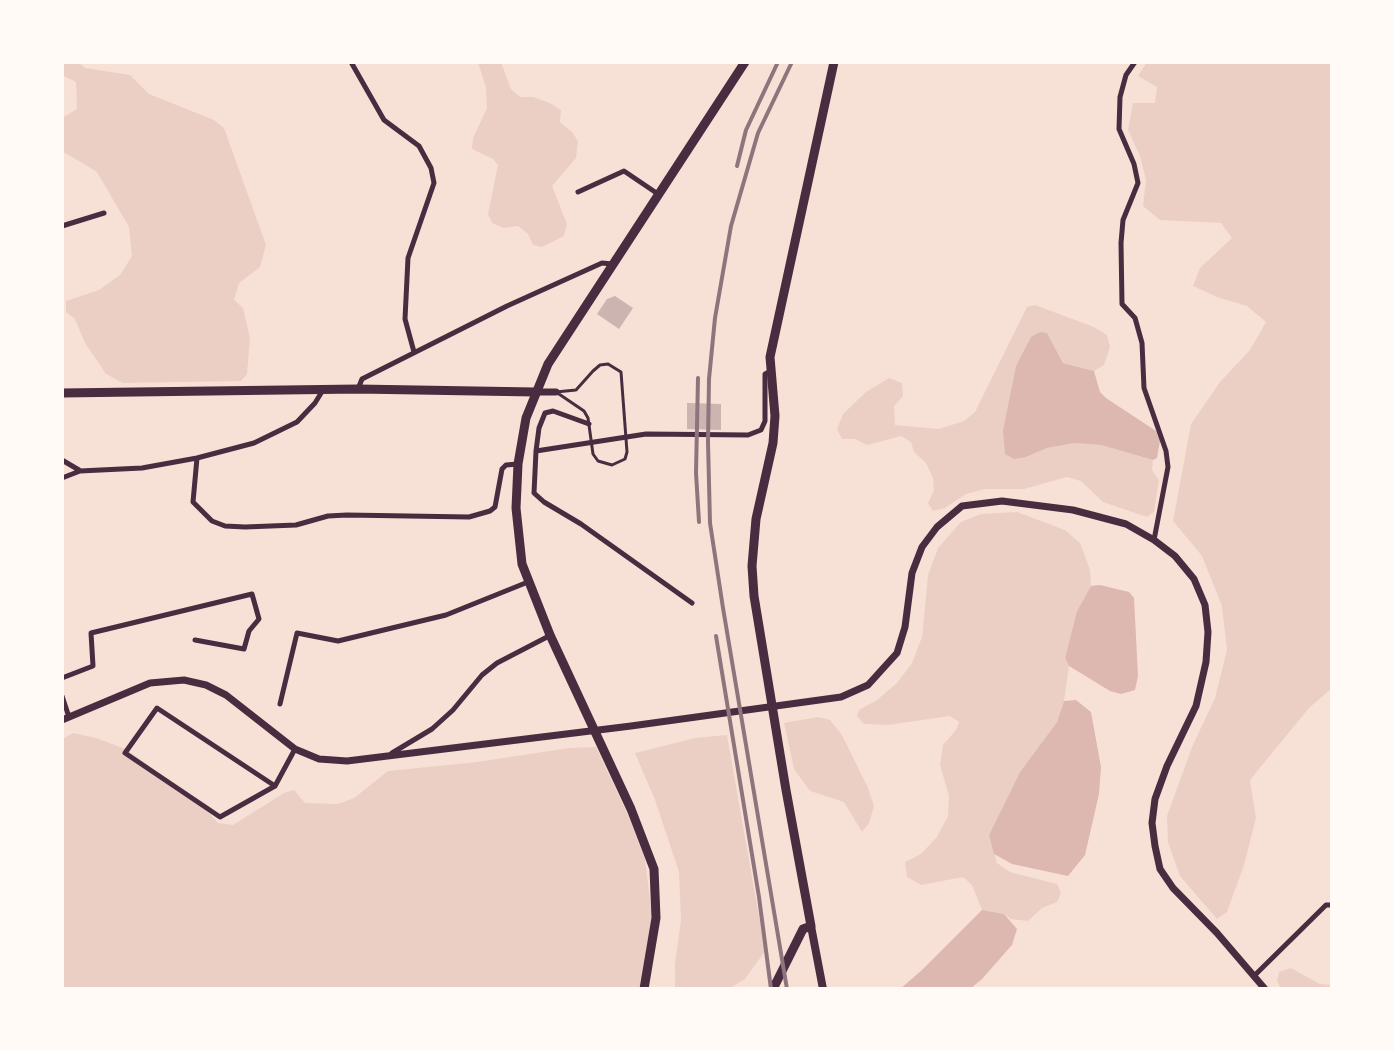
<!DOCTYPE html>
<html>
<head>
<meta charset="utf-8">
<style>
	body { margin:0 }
	#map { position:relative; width:1394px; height:1051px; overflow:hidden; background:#f7e1d7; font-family:"Titillium Web",sans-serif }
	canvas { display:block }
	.frame { position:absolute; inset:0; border:64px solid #fffaf5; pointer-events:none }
</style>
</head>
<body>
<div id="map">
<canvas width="1394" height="1051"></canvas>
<div class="frame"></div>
</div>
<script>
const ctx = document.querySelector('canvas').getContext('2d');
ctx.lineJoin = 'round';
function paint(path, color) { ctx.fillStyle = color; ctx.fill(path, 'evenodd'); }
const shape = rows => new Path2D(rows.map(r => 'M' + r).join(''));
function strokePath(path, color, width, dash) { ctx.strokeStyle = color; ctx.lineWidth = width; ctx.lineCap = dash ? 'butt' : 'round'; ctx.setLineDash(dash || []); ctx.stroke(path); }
paint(shape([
	[62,62,78,62,85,68,130,75,149,94,214,120,224,128,266,245,260,267,239,283,234,300,243,308,250,338,247,374,241,381,123,383,106,374,85,343,75,319,66,312,66,301,99,290,120,275,132,256,129,227,97,172,62,151,62,118,77,109,76,82,62,75],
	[478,62,501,62,511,89,520,97,533,97,550,103,561,110,560,122,572,132,578,141,576,158,552,186,567,224,564,236,542,247,533,245,528,234,518,226,504,228,492,223,488,214,498,165,493,159,472,149,473,138,487,108,486,88],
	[1147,62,1332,62,1332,688,1309,708,1250,780,1256,818,1244,865,1227,912,1217,919,1180,876,1168,842,1167,816,1192,747,1215,698,1227,650,1222,606,1202,556,1173,521,1191,424,1220,382,1250,350,1266,322,1247,306,1217,297,1193,286,1200,268,1232,238,1221,223,1160,220,1143,206,1146,180,1140,156,1128,130,1133,103,1155,103,1157,87,1138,76],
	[1035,305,1094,327,1107,335,1110,347,1104,365,1094,371,1063,363,1047,333,1016,366,1003,430,1026,457,1047,448,1075,443,1101,445,1153,460,1152,470,1159,480,1154,512,1147,517,1103,502,1081,481,1067,477,1024,489,985,489,966,494,945,508,933,511,928,503,934,490,933,478,926,463,914,452,911,442,901,436,867,445,855,439,842,439,837,429,843,414,866,392,889,378,902,383,903,396,894,406,895,425,939,429,964,421,975,412,1027,307],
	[1017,512,1065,530,1080,543,1090,570,1091,586,1077,611,1065,658,1069,666,1064,701,1057,722,1020,772,989,835,997,863,1010,872,1057,884,1061,893,1057,902,1042,908,1028,921,1011,919,1004,914,982,910,972,885,963,877,921,885,907,877,905,862,921,854,937,837,948,816,949,796,940,765,943,745,956,730,959,722,950,716,888,725,864,724,857,716,859,710,877,700,897,683,912,663,922,637,928,575,938,548,961,522,981,514],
	[818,717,830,720,842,735,868,788,874,806,869,823,862,832,844,802,810,791,794,769,784,723],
	[73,733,96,738,126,749,203,806,218,823,233,825,284,793,294,790,305,803,338,804,354,798,388,771,477,762,569,748,596,747,627,813,645,859,652,917,642,989,62,989,62,739],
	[727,735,765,951,745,979,729,989,675,989,675,964,681,920,679,872,655,800,635,753,695,738],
	[1291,968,1320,984,1332,985,1332,989,1281,989,1277,981,1279,972]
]), '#ebcfc5');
paint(shape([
	[1040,332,1047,333,1063,363,1094,371,1100,392,1106,398,1156,431,1160,441,1157,458,1153,460,1101,445,1075,443,1047,448,1026,457,1014,459,1005,454,1003,430,1016,366,1031,337],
	[1100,585,1129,592,1134,598,1138,676,1135,690,1121,694,1110,691,1069,666,1065,658,1077,611,1091,586],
	[1076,700,1091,712,1101,767,1099,794,1085,855,1068,876,1012,864,994,854,989,835,1020,772,1057,722,1064,701],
	[982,910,1004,914,1017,929,1012,945,982,979,970,989,900,989,922,970]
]), '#dcb8b0');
paint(shape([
	[615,296,633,308,619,329,597,314,607,299],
	[687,403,721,404,721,430,687,429]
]), '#ccb4b1');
strokePath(shape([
	[608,364,621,372,627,452,625,459,612,465,598,461,593,454,588,418,584,411,556,392,576,390,593,371,600,365,608,364]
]), '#4a2c40', 3);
strokePath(shape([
	[351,62,384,120,419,146,431,168,434,183,408,258,405,319,414,352],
	[1135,62,1126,75,1120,97,1119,129,1134,164,1138,183,1123,220,1121,243,1122,304,1135,318,1142,343,1144,388,1166,451,1168,467,1154,540],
	[578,192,624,171,658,194],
	[62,226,104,213],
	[358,389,362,379,507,306,602,263,612,264],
	[589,424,553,411,545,413,539,428,536,451,646,434,748,435,761,430,765,421,765,374,769,372],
	[536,451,534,493,544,502,581,524,692,603],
	[197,458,193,502,212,521,225,526,245,527,296,525,328,516,347,515,469,517,490,511,495,507,502,469,506,465,518,464],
	[62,460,79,470],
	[62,478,80,471,142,468,197,458,254,443,297,422,315,403,323,390],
	[62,678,93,666,91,633,252,594,259,619,249,631,244,649,195,640],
	[62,696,69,717],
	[280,704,297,633,338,641,446,615,528,582],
	[392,753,432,729,453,710,482,675,497,663,549,636],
	[275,786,157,708,125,753,220,817,275,786,295,749],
	[1255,975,1326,905,1332,905]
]), '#4a2c40', 5);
strokePath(shape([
	[535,392,556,392],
	[62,720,150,683,184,680,206,685,226,695,295,749,319,759,347,761,631,726,841,697,868,685,897,653,905,627,912,573,922,547,937,527,962,506,1002,501,1073,510,1126,524,1154,540,1175,556,1194,579,1205,605,1208,632,1206,662,1196,706,1167,766,1155,799,1152,823,1155,846,1160,869,1173,888,1217,933,1265,989]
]), '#4a2c40', 7);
strokePath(shape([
	[811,926,823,989]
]), '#4a2c40', 8);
strokePath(shape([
	[62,393,358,389,535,392],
	[773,989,803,929,811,926,786,790,754,596,752,566,756,519,773,443,775,416,770,357,834,62]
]), '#4a2c40', 9);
strokePath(shape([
	[644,989,656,918,654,869,631,809,550,635,522,564,516,508,518,464,526,418,548,364,745,62]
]), '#4a2c40', 9);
strokePath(shape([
	[737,166,746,130,778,62],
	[698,378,696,473,699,522],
	[716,636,759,897,771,989],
	[787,989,723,608,710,523,708,442,709,379,715,318,731,226,758,133,792,62]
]), '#8f747c', 4);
</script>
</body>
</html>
